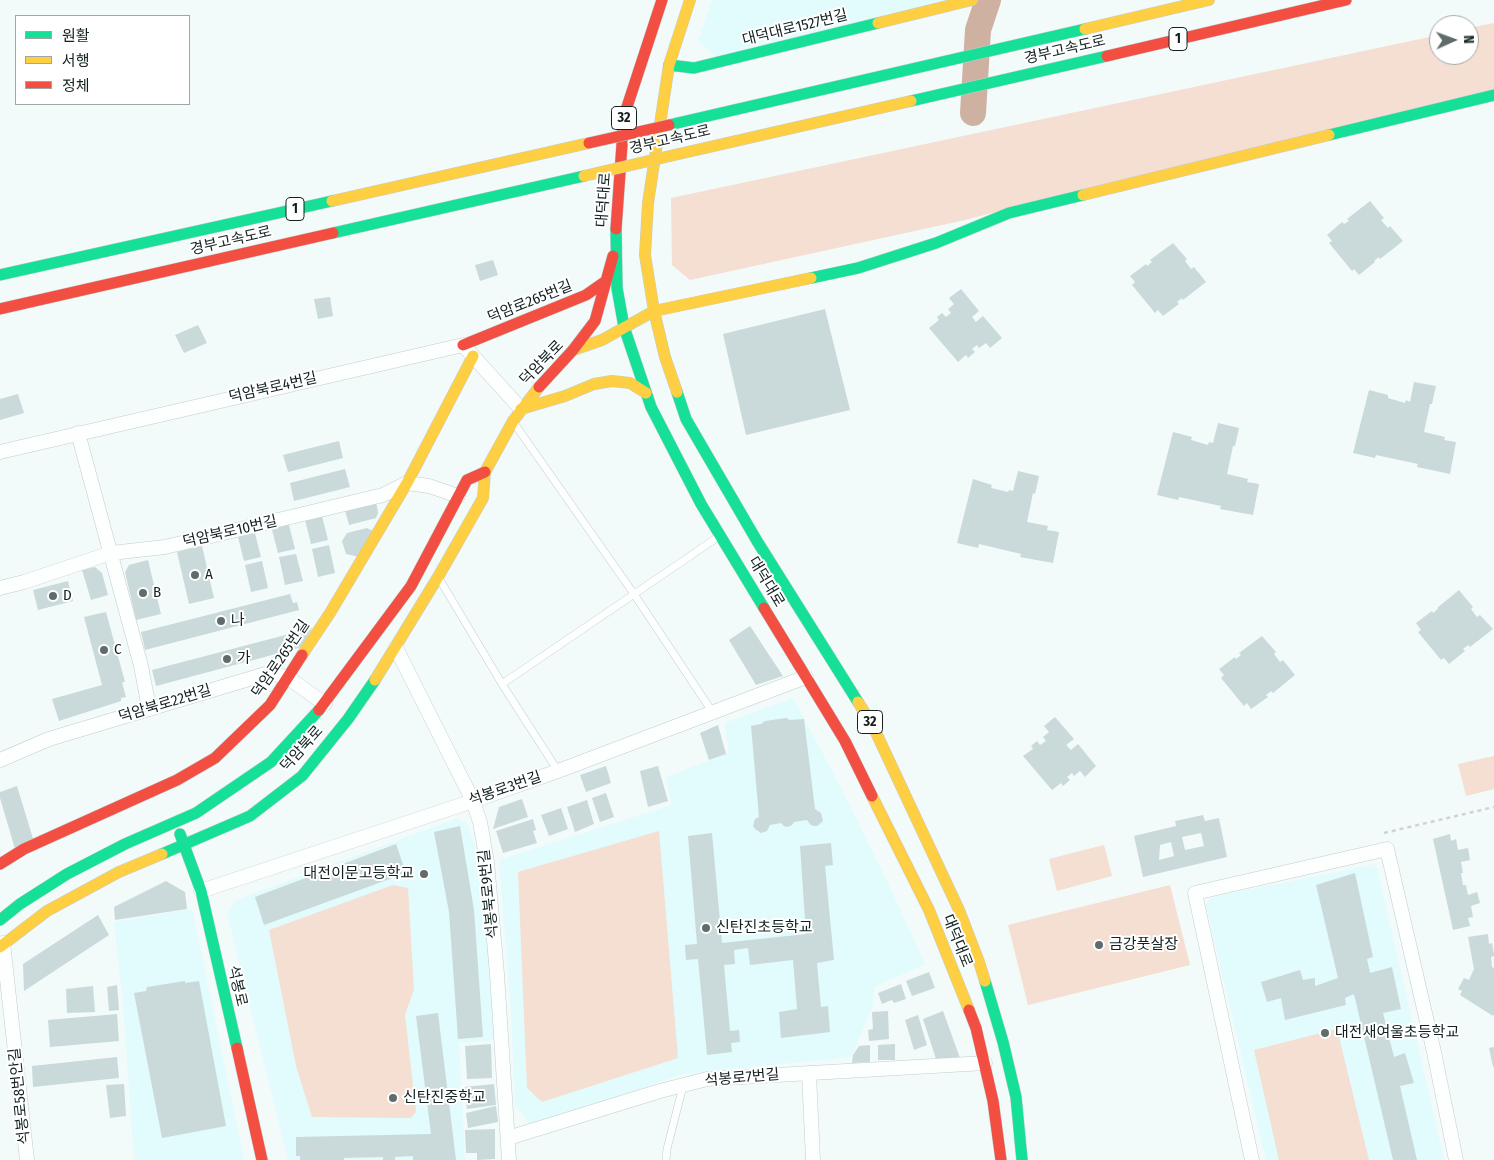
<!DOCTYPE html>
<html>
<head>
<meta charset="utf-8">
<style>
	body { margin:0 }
	#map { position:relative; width:1494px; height:1160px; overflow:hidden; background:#f2fafa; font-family:"Fira Sans Condensed","Noto Sans KR",sans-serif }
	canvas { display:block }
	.legend { position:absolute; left:15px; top:15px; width:175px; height:90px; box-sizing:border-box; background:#fff; border:1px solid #a0a6a6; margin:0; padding:6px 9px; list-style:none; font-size:15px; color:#122020 }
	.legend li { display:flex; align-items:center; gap:10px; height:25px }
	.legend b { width:25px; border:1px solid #a0a6a6 }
	.north { position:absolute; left:1429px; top:15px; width:50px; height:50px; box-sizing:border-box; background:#fff; border:1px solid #a0a6a6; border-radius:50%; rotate:88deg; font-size:14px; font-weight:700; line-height:20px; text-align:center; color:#122020 }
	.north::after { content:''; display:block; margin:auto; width:18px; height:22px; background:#606c6c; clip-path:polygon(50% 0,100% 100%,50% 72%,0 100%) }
</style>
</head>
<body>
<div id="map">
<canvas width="1494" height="1160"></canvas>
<ul class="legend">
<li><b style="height:6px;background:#16e098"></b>원활</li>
<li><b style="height:6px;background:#ffcf43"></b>서행</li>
<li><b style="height:6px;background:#f24e42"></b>정체</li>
</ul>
<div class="north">N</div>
</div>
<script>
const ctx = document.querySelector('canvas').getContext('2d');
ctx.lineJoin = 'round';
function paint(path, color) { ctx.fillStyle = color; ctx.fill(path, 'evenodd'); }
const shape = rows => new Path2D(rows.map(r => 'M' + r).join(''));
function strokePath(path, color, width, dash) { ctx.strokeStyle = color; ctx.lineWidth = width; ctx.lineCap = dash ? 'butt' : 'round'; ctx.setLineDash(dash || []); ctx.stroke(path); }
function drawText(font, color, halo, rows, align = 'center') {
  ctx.font = font + ' "Fira Sans Condensed","Noto Sans KR",sans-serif'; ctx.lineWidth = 4; ctx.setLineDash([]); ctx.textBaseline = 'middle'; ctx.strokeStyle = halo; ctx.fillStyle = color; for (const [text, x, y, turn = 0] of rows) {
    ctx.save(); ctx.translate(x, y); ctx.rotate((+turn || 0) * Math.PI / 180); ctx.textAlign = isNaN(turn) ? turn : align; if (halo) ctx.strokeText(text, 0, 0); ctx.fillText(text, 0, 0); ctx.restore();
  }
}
paint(shape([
	[712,0,945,0,716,58,698,41],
	[793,698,844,794,892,892,925,964,874,987,873,1005,851,1057,683,1074,531,1126,515,1105,511,1013,499,860,672,805,666,777,729,753,725,723],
	[456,819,467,823,476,850,486,933,495,1040,459,1043,465,1160,288,1160,227,913,236,900],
	[1376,864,1444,1160,1266,1160,1206,905,1212,897],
	[192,909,244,1160,134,1160,123,1003,114,922]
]), '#e2fbfc');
paint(shape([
	[1494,23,1494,90,1084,189,965,220,690,280,672,265,671,198,1439,35,1439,55,1469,55,1469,28],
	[1494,756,1494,789,1466,796,1458,764],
	[659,831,678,1058,542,1102,527,1088,518,872],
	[1104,845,1112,876,1057,891,1049,859],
	[393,885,408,888,414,989,405,1015,416,1112,411,1118,312,1117,296,1066,269,930],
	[1170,885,1190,965,1028,1005,1008,925],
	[1337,1029,1369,1160,1279,1160,1254,1050]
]), '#f5ded2');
strokePath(shape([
	[973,113,978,30,988,0]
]), '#cfb1a2', 26);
paint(shape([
	[1370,201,1384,218,1381,220,1388,228,1390,226,1403,241,1380,259,1379,257,1374,261,1375,262,1359,275,1354,269,1352,271,1329,243,1332,241,1327,235,1342,222,1344,224,1349,221,1347,219],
	[1173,243,1187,259,1185,261,1191,269,1194,267,1206,282,1183,300,1182,298,1177,302,1179,304,1163,316,1158,310,1155,313,1132,285,1135,282,1130,276,1146,264,1147,266,1152,262,1150,260],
	[493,260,498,275,480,281,475,265],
	[961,289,979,311,972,317,976,322,983,316,1002,338,990,348,986,343,979,348,977,345,972,349,975,352,968,358,966,355,958,362,929,328,939,320,937,317,942,313,946,317,951,313,948,309,954,304,949,298],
	[330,297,333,316,318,319,314,299],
	[825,309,850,410,746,435,723,334],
	[198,325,207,343,184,353,175,335],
	[1414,382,1436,386,1432,404,1430,404,1424,432,1445,437,1444,440,1456,442,1450,474,1417,467,1418,464,1376,455,1375,458,1353,453,1369,390,1388,395,1388,398,1405,403,1406,400,1410,402],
	[18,394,24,413,0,420,0,399],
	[1218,423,1239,428,1235,446,1233,446,1227,474,1248,479,1247,482,1259,484,1253,515,1220,509,1221,506,1179,497,1178,500,1157,495,1173,432,1192,437,1191,440,1208,445,1209,442,1213,443],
	[339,441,343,458,288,472,283,455],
	[345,469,350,487,294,501,290,483],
	[1018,471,1039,476,1035,494,1033,493,1027,522,1048,526,1047,530,1059,532,1053,563,1020,557,1021,554,979,544,978,548,957,543,973,479,992,485,991,488,1008,492,1009,490,1013,491],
	[375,501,377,506,378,513,376,518,349,525,344,506],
	[321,512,328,540,311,544,304,516],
	[288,521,295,549,278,553,271,526],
	[367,528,373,531,359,557,346,554,342,541,347,533],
	[254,529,261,557,244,561,237,533],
	[329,545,335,573,318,577,312,549],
	[202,546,214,598,189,604,177,552],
	[296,554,303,581,285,585,279,557],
	[148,560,161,614,136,620,125,572,129,565],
	[262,561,268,588,251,592,245,565],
	[95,567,102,573,108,595,91,600,82,570],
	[68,581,73,601,38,610,33,590],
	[1459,590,1473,607,1471,609,1477,617,1480,615,1493,629,1470,647,1468,645,1463,649,1465,651,1449,664,1444,658,1441,660,1418,632,1421,630,1416,623,1432,611,1433,613,1438,609,1437,608],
	[290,594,293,603,297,602,299,610,145,650,141,632],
	[106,612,125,682,122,682,126,697,121,698,121,701,59,721,52,699,102,685,84,617],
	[750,626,783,676,756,685,729,640],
	[312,628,302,647,156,686,152,670],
	[1262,636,1276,652,1274,654,1280,662,1283,660,1295,675,1273,693,1271,691,1266,695,1268,697,1251,709,1247,703,1244,706,1221,678,1224,675,1219,669,1235,657,1236,659,1241,655,1239,653],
	[1055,717,1074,739,1066,745,1071,750,1078,744,1096,766,1085,777,1080,771,1074,776,1072,773,1067,777,1070,780,1063,786,1061,783,1052,790,1023,756,1033,749,1031,746,1037,741,1040,745,1046,741,1043,737,1049,732,1044,726],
	[786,718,790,720,804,719,815,809,821,813,823,821,817,826,813,826,810,824,807,820,794,822,792,825,787,827,784,826,781,823,770,825,767,831,761,833,755,829,753,826,755,819,759,817,751,726,761,724,765,721],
	[718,725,726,754,709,760,700,733],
	[606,766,611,783,586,792,580,775],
	[658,766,668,801,648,807,640,771],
	[17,786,34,842,15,849,0,798,0,792],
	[606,793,614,817,600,822,592,798],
	[522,799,528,817,493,829,499,807],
	[587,800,594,824,575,832,567,807],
	[561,808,568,829,549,836,541,815],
	[1203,815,1205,821,1219,818,1227,857,1143,877,1134,836,1176,826,1175,821],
	[1201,833,1204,846,1185,850,1182,837],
	[1171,842,1174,856,1159,860,1160,845],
	[533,819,536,830,533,831,537,843,503,853,496,831],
	[460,826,474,910,483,1037,458,1039,449,912,434,832],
	[712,833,722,943,806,934,800,846,831,843,833,865,825,866,834,960,817,963,821,1007,828,1006,830,1032,781,1038,779,1012,797,1009,793,960,750,965,748,948,734,950,735,964,724,965,730,1031,739,1030,740,1042,731,1043,732,1052,707,1055,698,959,686,960,685,945,697,944,688,836],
	[1450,834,1451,841,1456,839,1458,850,1468,848,1470,860,1461,862,1463,873,1461,873,1463,885,1466,885,1468,895,1477,892,1480,903,1471,906,1473,917,1468,918,1470,926,1453,930,1433,839],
	[396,844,406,873,264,925,255,897],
	[1355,873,1373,957,1367,959,1370,973,1392,967,1401,1009,1383,1013,1394,1057,1405,1053,1414,1083,1400,1086,1417,1160,1393,1160,1354,994,1345,998,1346,1005,1285,1020,1281,998,1267,1002,1261,982,1300,970,1303,980,1315,978,1315,986,1338,978,1316,885],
	[166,881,185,892,187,909,115,920,114,907],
	[98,915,109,935,24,991,23,964],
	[1488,934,1489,944,1492,943,1494,954,1494,956,1491,957,1492,967,1494,968,1494,1014,1493,1016,1460,995,1462,991,1458,989,1464,978,1469,980,1474,969,1468,937],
	[929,972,935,988,912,996,906,981],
	[185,981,185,983,199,981,226,1126,162,1138,134,993,146,991,147,987],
	[901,984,906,999,894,1003,892,1000,882,1004,878,993],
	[117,985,119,1010,109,1011,107,987],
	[93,986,95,1012,67,1013,66,989],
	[888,1011,889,1039,869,1041,868,1030,873,1029,872,1012],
	[943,1011,960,1058,936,1059,923,1019],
	[438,1013,456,1160,413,1160,413,1156,395,1157,395,1160,383,1160,383,1157,344,1158,344,1160,300,1160,300,1156,296,1156,296,1137,431,1134,416,1016],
	[117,1014,119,1041,50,1047,48,1020],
	[918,1015,927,1045,914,1050,905,1020],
	[491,1044,492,1078,467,1079,465,1046],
	[895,1044,895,1060,878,1060,878,1045],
	[870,1045,870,1062,852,1063,853,1055,859,1046],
	[1494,1047,1494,1067,1493,1067,1489,1048],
	[117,1057,119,1078,33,1087,32,1066],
	[124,1084,126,1116,110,1118,106,1085],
	[494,1084,496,1105,467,1109,464,1087],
	[496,1106,498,1122,468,1128,466,1113],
	[495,1129,495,1159,477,1160,477,1153,466,1153,465,1130]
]), '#cadada');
const lane = shape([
	[514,423,634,594,713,713],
	[440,580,502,684,558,771],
	[502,684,718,537],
	[666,1160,667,1149,683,1086]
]);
const street = shape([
	[78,433,141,666,149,708],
	[0,452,463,345,521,409],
	[0,588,24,582,111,553,165,547,383,495,407,483,429,486,458,496],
	[396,648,473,801,480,822,487,862,497,974,509,1160],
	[0,760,49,739,269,673,287,677,325,704],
	[201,891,473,801,558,771,806,677],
	[3,943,27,1160],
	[809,1073,813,1160],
	[508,1138,660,1091,707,1079,985,1063],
	[1252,1160,1195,893,1387,849,1434,1052,1456,1160]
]);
const fast = shape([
	[669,65,694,68,878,23],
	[911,101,1107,56],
	[669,125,1085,29],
	[1329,135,1494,95],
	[616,229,617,288,624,327,651,407,701,504,764,608],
	[333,233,584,176],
	[0,275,332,201],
	[811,278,858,268,936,243,1009,213,1083,195],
	[677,392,686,419,757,541,858,702],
	[180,834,201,891,237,1048],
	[162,854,250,816,302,776,348,719,375,680],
	[0,920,20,904,67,874,125,844,196,813,271,762,319,710],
	[985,981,1003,1042,1016,1097,1022,1160]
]);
const slow = shape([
	[878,23,972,0],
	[1085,29,1209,0],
	[670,156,911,101],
	[1083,195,1329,135],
	[332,201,589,143],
	[573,350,602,340,654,311,811,278],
	[677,392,665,357,654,311,645,255,648,203,669,65,690,0],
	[521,409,565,396,594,384,612,381,630,383,646,393],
	[302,655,330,613,407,483,473,356],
	[375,680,438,577,483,498,485,472,513,421,539,387],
	[858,702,872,724,959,910,979,962,985,981],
	[872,796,929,910,969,1010],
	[0,947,47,911,119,872,162,854]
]);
const jam = shape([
	[1107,56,1346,0],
	[616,229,624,116,662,0],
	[0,309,333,233],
	[463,345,586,295,606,281],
	[539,387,573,350,595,321,613,256],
	[764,608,845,741,872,796],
	[319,710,411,586,467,480,485,472],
	[0,864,24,849,177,780,215,758,270,705,302,655],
	[969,1010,976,1028,993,1101,1001,1160],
	[237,1048,262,1160]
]);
strokePath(lane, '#c2cdcd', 8);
strokePath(street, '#c2cdcd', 15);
strokePath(fast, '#c2cdcd', 12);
strokePath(slow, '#c2cdcd', 12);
strokePath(jam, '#c2cdcd', 12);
strokePath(shape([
	[1384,833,1494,807]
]), '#d0d3d3', 2.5, [4, 4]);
strokePath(lane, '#fdfefe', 7);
strokePath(street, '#fdfefe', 14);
strokePath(fast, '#16e098', 11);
strokePath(slow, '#ffcf43', 11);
strokePath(jam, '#f24e42', 11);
const slowBridge = shape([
	[584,176,670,156]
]);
const jamBridge = shape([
	[589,143,669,125]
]);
strokePath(slowBridge, '#c2cdcd', 12, []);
strokePath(jamBridge, '#c2cdcd', 12, []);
strokePath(slowBridge, '#ffcf43', 11);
strokePath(jamBridge, '#f24e42', 11);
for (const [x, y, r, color] of [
	[195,575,5,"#606c6c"],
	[143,593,5,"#606c6c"],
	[53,596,5,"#606c6c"],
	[221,621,5,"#606c6c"],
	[104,650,5,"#606c6c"],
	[227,659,5,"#606c6c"],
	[424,874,5,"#606c6c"],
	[706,928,5,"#606c6c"],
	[1099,945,5,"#606c6c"],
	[1325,1033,5,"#606c6c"],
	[393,1098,5,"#606c6c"]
]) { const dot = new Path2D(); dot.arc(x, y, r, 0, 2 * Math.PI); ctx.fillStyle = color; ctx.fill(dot); strokePath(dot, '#fff', 2); }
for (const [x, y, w] of [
	[1178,39,18],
	[624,118,25],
	[295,209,18],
	[870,722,25]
]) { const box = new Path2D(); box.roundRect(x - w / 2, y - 11.5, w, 23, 4); ctx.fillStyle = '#fff'; ctx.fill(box); strokePath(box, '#122020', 1); }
drawText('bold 14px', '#122020', null, [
	["1",1178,39],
	["32",624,118],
	["1",295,209],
	["32",870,722]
]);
drawText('15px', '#122020', '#fff', [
	["대덕대로1527번길",795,28,-14],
	["경부고속도로",1065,50,-13],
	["경부고속도로",670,140,-13],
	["대덕대로",604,200,-86],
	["경부고속도로",231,241,-13],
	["덕암로265번길",530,302,-22],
	["덕암북로",542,363,-46],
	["덕암북로4번길",273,388,-13],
	["덕암북로10번길",230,532,-13],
	["대덕대로",766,582,59],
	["덕암로265번길",281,659,-56],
	["덕암북로22번길",165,704,-17],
	["덕암북로",302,749,-48],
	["석봉로3번길",505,789,-19],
	["석봉북로9번길",489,894,-96],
	["대덕대로",957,941,68],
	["석봉로",237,986,77],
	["석봉로7번길",742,1078,-5],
	["석봉로58번안길",20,1096,-96]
]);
drawText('15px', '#122020', '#fff', [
	["A",205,575],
	["B",153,593],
	["D",63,596],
	["나",231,621],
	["C",114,650],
	["가",237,659],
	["대전이문고등학교",414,874,"right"],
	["신탄진초등학교",716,928],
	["금강풋살장",1109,945],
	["대전새여울초등학교",1335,1033],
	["신탄진중학교",403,1098]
], 'left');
</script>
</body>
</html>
